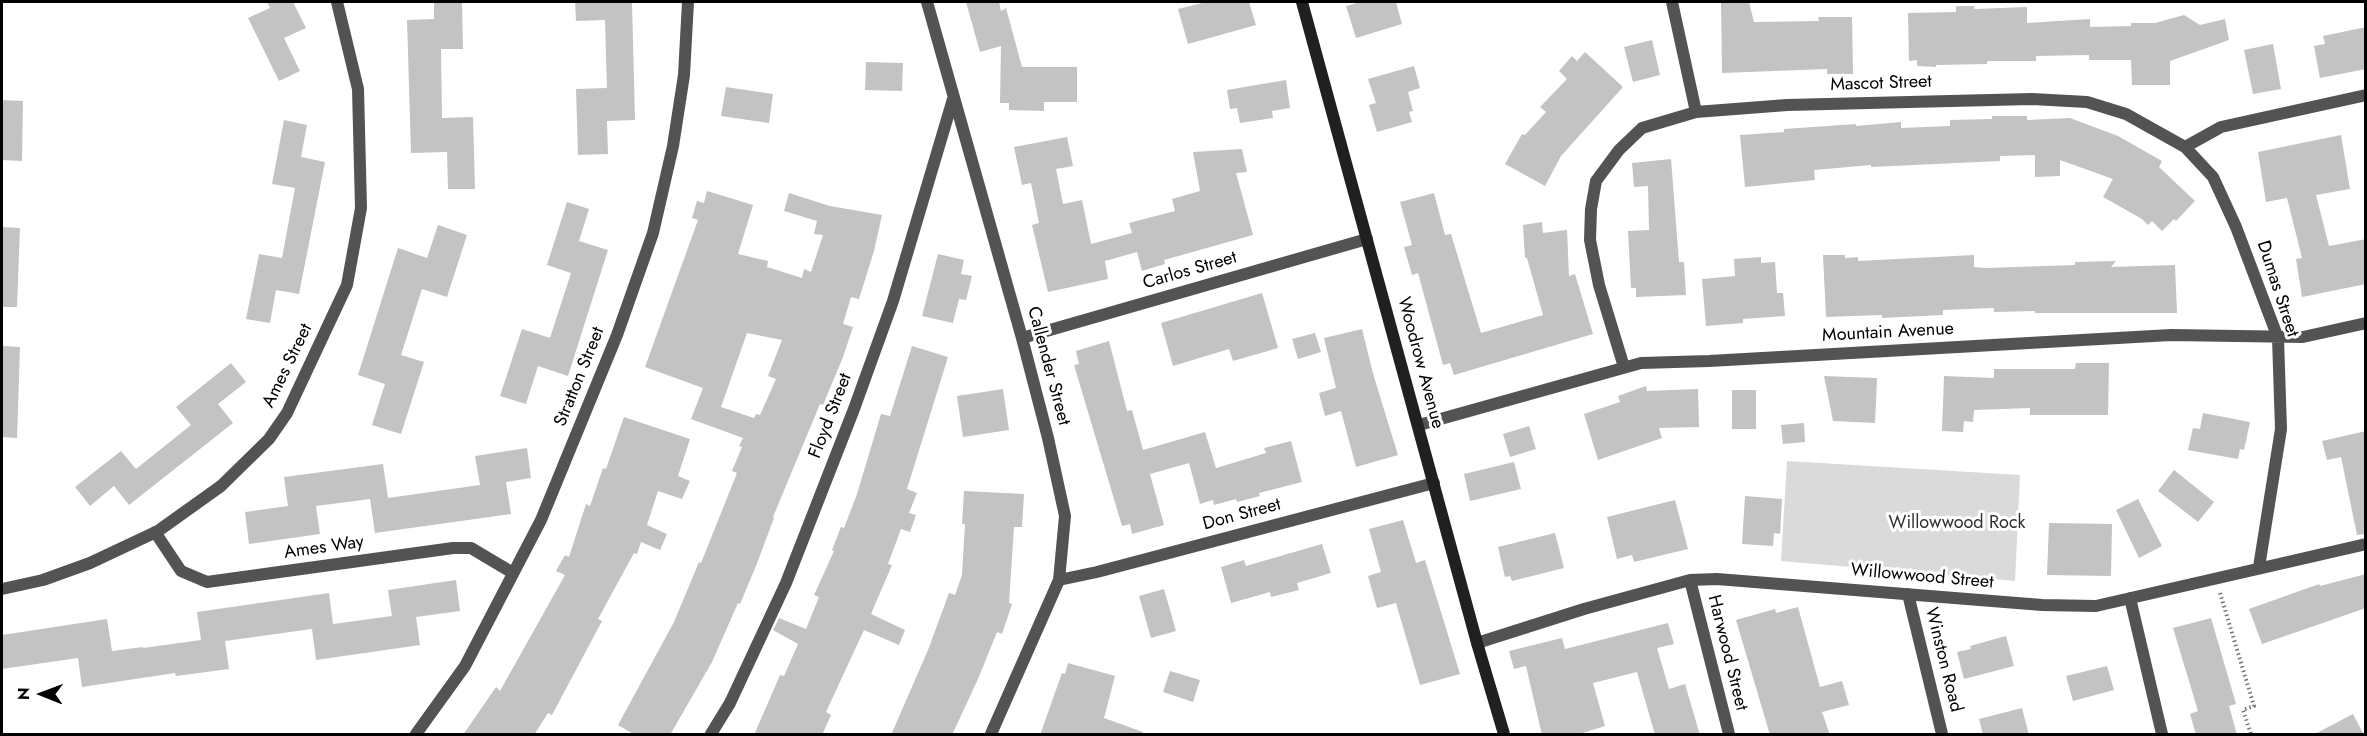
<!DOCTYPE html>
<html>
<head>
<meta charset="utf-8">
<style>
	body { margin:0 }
	#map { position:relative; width:2367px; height:736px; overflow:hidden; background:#fff; font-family:Jost,sans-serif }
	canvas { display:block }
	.frame { position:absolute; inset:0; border:3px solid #000; pointer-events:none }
	.north { position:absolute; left:12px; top:664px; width:60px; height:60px; -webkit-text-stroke:4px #fff; paint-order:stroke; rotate:271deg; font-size:16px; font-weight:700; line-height:24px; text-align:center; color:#000 }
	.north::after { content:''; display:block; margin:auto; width:21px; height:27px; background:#000; clip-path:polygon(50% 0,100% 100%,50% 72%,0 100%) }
</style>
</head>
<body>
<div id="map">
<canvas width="2367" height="736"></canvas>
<div class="frame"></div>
<div class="north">N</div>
</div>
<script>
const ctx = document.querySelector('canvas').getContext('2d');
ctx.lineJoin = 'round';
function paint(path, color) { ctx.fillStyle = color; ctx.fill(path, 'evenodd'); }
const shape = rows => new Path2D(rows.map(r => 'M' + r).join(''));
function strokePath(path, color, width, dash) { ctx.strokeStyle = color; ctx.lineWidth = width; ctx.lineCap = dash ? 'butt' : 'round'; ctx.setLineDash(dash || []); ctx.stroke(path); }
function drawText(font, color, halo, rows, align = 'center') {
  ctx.font = font + ' Jost,sans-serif'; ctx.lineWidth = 6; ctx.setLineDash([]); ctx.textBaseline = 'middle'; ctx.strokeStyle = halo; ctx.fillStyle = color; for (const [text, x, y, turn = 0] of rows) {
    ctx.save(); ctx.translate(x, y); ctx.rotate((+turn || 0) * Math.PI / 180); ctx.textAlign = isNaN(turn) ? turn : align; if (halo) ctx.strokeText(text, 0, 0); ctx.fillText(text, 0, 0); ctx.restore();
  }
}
paint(shape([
	[1787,461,2020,475,2015,581,1781,561]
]), '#dadada');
paint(shape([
	[267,2,293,2,306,28,284,38,300,71,279,81,248,18,270,8],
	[434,2,462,2,463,49,441,49,442,118,473,117,475,189,448,189,447,152,411,153,407,20,434,19],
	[575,2,632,2,635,120,607,121,608,154,578,155,576,89,607,88,605,20,576,21],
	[966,2,999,2,1001,11,1006,8,1022,67,1077,67,1077,102,1044,102,1044,111,1009,110,1009,103,1000,103,1001,46,980,52],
	[1206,2,1249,2,1256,25,1188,44,1178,9],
	[1361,2,1396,2,1402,24,1356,38,1346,6],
	[1721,2,1749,2,1754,22,1819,21,1818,17,1852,17,1853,74,1827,74,1827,69,1722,73],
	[1956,6,1974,6,1974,9,2027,7,2027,23,2090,19,2090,27,2131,26,2131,23,2155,23,2184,15,2200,25,2225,19,2229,40,2170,61,2170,85,2132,85,2131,60,2089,60,2089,55,2036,56,2036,61,1987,61,1987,64,1936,65,1936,67,1917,66,1917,60,1909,61,1908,13,1956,12],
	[2366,27,2366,69,2320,78,2314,46,2325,44,2323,36],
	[1652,40,1660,75,1633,82,1624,47],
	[2273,44,2281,89,2253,94,2244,50],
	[1585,52,1623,87,1561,156,1545,186,1505,164,1522,134,1525,135,1546,112,1540,107,1567,79,1559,71,1572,56,1577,61],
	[866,62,903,63,902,91,865,90],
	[1414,66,1420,88,1408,92,1413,111,1409,112,1412,122,1377,132,1369,105,1376,103,1368,79],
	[1286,80,1290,108,1272,111,1273,118,1240,123,1237,108,1230,109,1227,90],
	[726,87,773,94,769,123,721,116],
	[2,100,23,101,22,161,2,160],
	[1992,116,2027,116,2027,120,2070,118,2118,136,2162,161,2159,167,2195,201,2176,221,2174,219,2162,231,2152,221,2148,225,2142,219,2103,197,2113,179,2060,160,2060,176,2035,177,2035,155,2000,156,2000,161,1871,167,1871,165,1814,170,1815,180,1745,187,1740,135,1784,132,1784,129,1856,124,1856,126,1901,122,1901,128,1950,126,1950,120,1992,119],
	[284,120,307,125,301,157,325,162,299,294,276,290,270,323,246,319,259,254,282,258,295,188,272,184],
	[2341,135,2350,189,2316,195,2329,246,2366,239,2366,284,2302,297,2296,259,2302,258,2287,198,2266,202,2258,152],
	[1067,137,1073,166,1056,169,1063,204,1082,200,1091,244,1132,233,1129,223,1175,211,1172,199,1200,191,1193,152,1242,149,1247,172,1236,173,1253,235,1164,260,1165,264,1142,271,1137,252,1105,261,1108,279,1048,292,1032,225,1039,223,1031,183,1022,185,1014,147],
	[1671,159,1679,262,1684,262,1686,295,1636,297,1636,288,1631,288,1628,231,1649,230,1648,186,1634,187,1632,163],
	[707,191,753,205,738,254,768,261,767,267,802,278,804,269,811,272,823,235,814,234,817,221,784,211,789,193,830,206,882,215,874,251,859,299,851,297,843,324,853,327,843,357,823,405,820,404,773,517,774,518,756,566,740,604,738,603,712,662,670,735,635,735,618,725,674,622,699,562,701,563,737,473,732,471,742,447,739,446,743,438,691,419,703,388,645,367,698,220,692,218,697,201,704,203],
	[747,333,782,340,768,376,776,379,760,415,756,414,754,418,721,407],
	[1434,193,1445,235,1451,234,1481,333,1543,315,1527,258,1525,258,1523,225,1542,222,1543,233,1567,230,1569,276,1575,274,1593,334,1454,375,1450,363,1443,365,1418,273,1412,275,1404,247,1412,245,1400,202],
	[567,202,589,209,579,241,608,250,568,376,538,366,526,404,500,396,522,329,550,338,571,273,547,265],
	[438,225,467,235,447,297,422,289,401,355,424,362,401,434,372,425,385,384,358,375,398,248,427,258],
	[2,227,20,228,17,307,2,307],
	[938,254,964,260,961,274,972,276,966,300,959,299,953,323,922,316],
	[1823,255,1845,255,1845,258,1858,257,1858,261,1974,255,1974,267,1985,268,2075,265,2075,262,2116,261,2111,267,2175,265,2177,313,2035,313,2035,311,1994,312,1994,308,1943,310,1943,315,1882,318,1882,315,1826,317],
	[1761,257,1761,263,1775,262,1777,293,1783,293,1785,316,1743,319,1743,323,1706,326,1702,279,1735,276,1734,259],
	[1262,293,1278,348,1233,361,1229,349,1173,366,1161,323],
	[1362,329,1374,377,1398,455,1356,467,1341,411,1325,416,1319,393,1336,388,1324,338],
	[1315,333,1321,352,1298,359,1292,339],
	[1109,341,1127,411,1132,410,1143,450,1205,432,1216,468,1266,453,1264,448,1291,441,1302,482,1259,493,1260,496,1237,502,1236,499,1214,505,1213,500,1200,504,1189,463,1150,474,1164,525,1132,534,1130,524,1122,526,1074,365,1079,364,1076,351],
	[2,346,20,347,17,438,2,437],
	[912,346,948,357,907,489,917,493,909,513,916,515,910,532,901,529,888,564,892,565,871,614,905,630,899,645,864,630,826,712,831,715,822,735,754,735,780,675,784,676,798,644,773,630,779,618,806,629,819,597,814,595,834,551,832,550,841,527,844,528,857,494,881,414,890,416],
	[231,363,246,382,218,404,233,423,129,505,114,486,90,506,75,487,121,451,136,469,191,425,176,407],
	[2076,363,2109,363,2108,415,2030,415,2030,408,1974,410,1973,422,1964,421,1963,432,1942,431,1944,376,1994,378,1994,369,2075,369],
	[1824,376,1877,378,1875,423,1833,421],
	[1646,386,1647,391,1698,389,1699,427,1659,428,1662,438,1598,460,1584,414,1620,402,1618,396],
	[1003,389,1009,430,963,437,957,396],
	[1732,390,1756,390,1756,429,1732,429],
	[2203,413,2250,422,2244,450,2240,449,2238,459,2188,450,2193,428,2200,429],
	[624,417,690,439,678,476,690,481,682,499,658,491,647,525,667,534,660,550,641,542,637,554,634,553,598,619,602,621,552,715,548,713,534,735,463,735,496,687,500,691,565,575,556,571,565,555,569,557,586,504,590,506,603,468,606,469],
	[1804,423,1805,442,1783,444,1781,425],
	[1529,426,1536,449,1510,457,1503,434],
	[2366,431,2366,534,2357,535,2341,457,2327,460,2322,441],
	[527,448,531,478,506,482,511,514,375,533,370,499,316,506,320,534,249,544,245,512,288,506,284,477,383,464,388,498,480,485,475,456],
	[1514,462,1521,489,1470,501,1464,474],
	[2174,470,2214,502,2198,522,2158,491],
	[964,491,1024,494,1022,527,1014,527,1009,603,1012,604,1002,634,997,632,978,679,952,735,891,735,928,650,949,593,955,595,962,575,965,524,962,524],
	[1745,496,1782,499,1780,534,1774,533,1773,546,1742,544],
	[2138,499,2162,546,2139,558,2116,510],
	[1675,500,1688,549,1634,562,1632,555,1617,559,1607,517],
	[1403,520,1416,563,1425,560,1460,674,1420,685,1396,603,1377,608,1368,576,1381,572,1369,529],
	[2049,523,2112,524,2111,576,2047,575],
	[1555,533,1564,568,1512,581,1510,576,1505,577,1498,547],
	[1322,544,1331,573,1297,583,1299,590,1271,597,1270,592,1231,603,1221,567,1244,560,1246,566],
	[2366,574,2366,608,2262,644,2249,609,2319,584,2320,586],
	[456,580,460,611,416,617,420,645,316,660,312,629,225,641,229,669,176,676,175,673,82,687,78,658,2,669,2,635,107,619,112,651,143,647,143,648,201,640,197,612,329,593,333,624,392,616,388,590],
	[1164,589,1176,631,1151,638,1139,596],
	[1798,607,1820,687,1842,681,1849,705,1822,712,1830,735,1770,735,1736,620,1775,609,1776,613],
	[2211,618,2236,704,2229,706,2237,735,2196,735,2190,714,2198,711,2173,628],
	[1668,623,1674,644,1657,648,1669,689,1685,684,1700,735,1655,735,1637,672,1593,683,1605,726,1576,735,1542,735,1526,666,1514,669,1509,651,1562,638,1565,649],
	[2006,636,2014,666,1964,679,1957,652,1971,649,1970,646],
	[1068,663,1115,676,1104,718,1143,732,1142,735,1040,735,1062,673,1065,674],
	[2107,666,2114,690,2073,701,2066,676],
	[1170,671,1200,680,1193,702,1163,692],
	[2022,708,2029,735,1983,735,1979,719],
	[2353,714,2364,735,2313,735]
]), '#c3c3c3');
strokePath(shape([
	[2220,593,2254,706,2243,710,2251,734]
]), '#757575', 4, [1.5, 3]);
strokePath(shape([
	[927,2,1022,338,1048,438,1065,516,1059,580,991,734],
	[1672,2,1696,112],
	[2185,147,2213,177,2236,227,2278,338,2281,429,2259,567],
	[1022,338,1367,239],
	[1624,367,1599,285,1590,240,1591,209,1596,181,1619,150,1642,128,1696,112,1787,105,2032,99,2087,102,2126,114,2185,147,2221,127,2366,95],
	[1419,425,1641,363,1709,361,2171,335,2303,337,2366,323],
	[155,532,181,571,207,582,453,548,471,548,513,573],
	[1059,580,1097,572,1434,483],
	[1690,580,1729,734],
	[2,589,43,580,90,563,158,531,221,486,269,439,287,413,347,285,361,208,358,89,337,2],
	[1908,594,1942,734],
	[2130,598,2162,734],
	[1477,643,1584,609,1690,580,1717,579,2042,605,2096,606,2366,544],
	[416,734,465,666,541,520,617,335,653,233,673,146,684,75,688,2],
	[711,734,730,703,786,583,854,409,893,301,953,99]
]), '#535353', 12);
strokePath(shape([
	[1302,2,1477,643,1504,734]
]), '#202020', 12);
drawText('18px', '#000', '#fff', [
	["Mascot Street",1881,84,-2],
	["Carlos Street",1190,271,-16],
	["Dumas Street",2277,289,72],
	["Mountain Avenue",1888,333,-3],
	["Woodrow Avenue",1420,363,75],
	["Ames Street",288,366,-64],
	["Callender Street",1048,366,75],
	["Stratton Street",580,377,-68],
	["Floyd Street",831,416,-69],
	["Don Street",1242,515,-15],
	["Ames Way",324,548,-8],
	["Willowwood Street",1922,577,5],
	["Harwood Street",1727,653,76],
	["Winston Road",1943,660,76]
]);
drawText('18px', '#313131', '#fff', [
	["Willowwood Rock",1957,524]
]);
</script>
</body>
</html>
